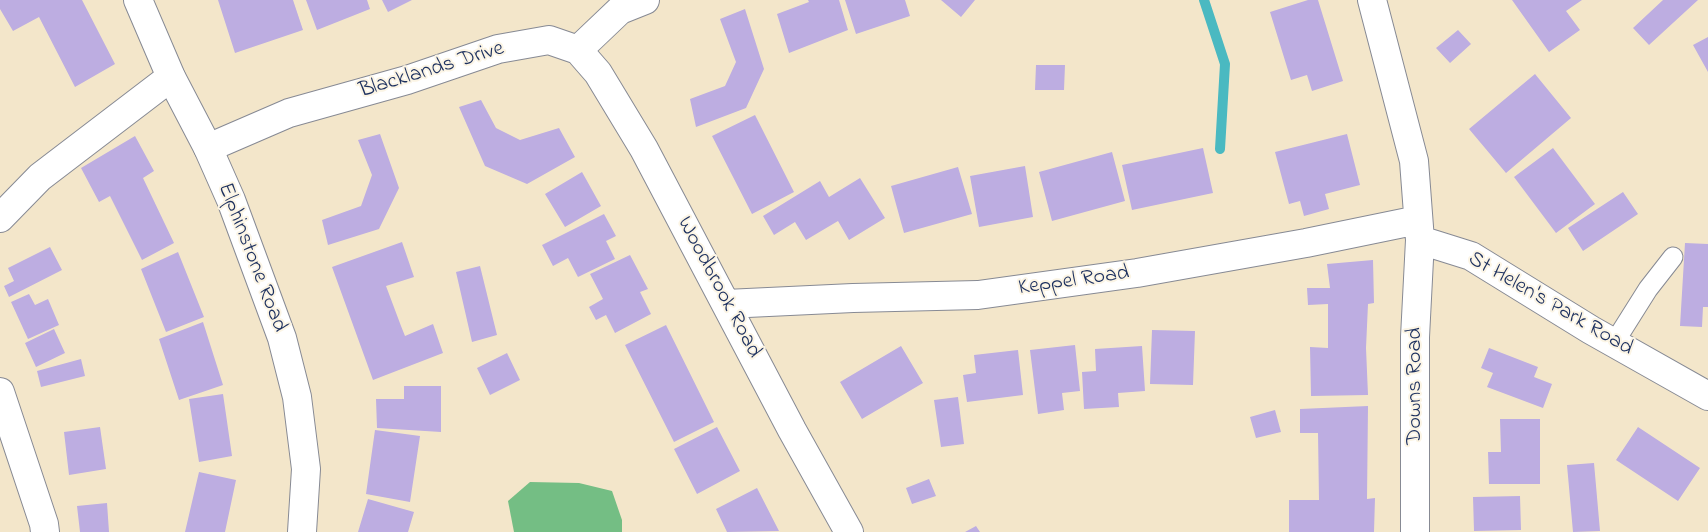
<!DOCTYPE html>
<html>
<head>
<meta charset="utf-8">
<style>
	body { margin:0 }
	canvas { display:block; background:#f3e6ca }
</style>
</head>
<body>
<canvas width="1708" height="532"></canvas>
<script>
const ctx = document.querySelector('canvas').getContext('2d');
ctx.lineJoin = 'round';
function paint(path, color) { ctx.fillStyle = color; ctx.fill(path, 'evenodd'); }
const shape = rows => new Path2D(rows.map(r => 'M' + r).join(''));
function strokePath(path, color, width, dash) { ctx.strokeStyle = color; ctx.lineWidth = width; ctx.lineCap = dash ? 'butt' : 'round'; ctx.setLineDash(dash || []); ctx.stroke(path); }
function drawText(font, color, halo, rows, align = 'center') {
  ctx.font = font + ' "Indie Flower",sans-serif'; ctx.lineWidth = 4; ctx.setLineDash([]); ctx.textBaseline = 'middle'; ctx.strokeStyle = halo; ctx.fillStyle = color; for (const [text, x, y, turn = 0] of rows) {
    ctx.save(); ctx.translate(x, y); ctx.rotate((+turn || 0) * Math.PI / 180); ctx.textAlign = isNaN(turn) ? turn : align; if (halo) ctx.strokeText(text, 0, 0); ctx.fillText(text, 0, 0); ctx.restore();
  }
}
paint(shape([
	[530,482,579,483,612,491,622,520,622,532,514,532,508,501]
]), '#74be84');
strokePath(shape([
	[1204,0,1225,64,1220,149]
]), '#4ab9c1', 10);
paint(shape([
	[0,0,82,0,115,64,75,87,39,17,13,31,0,9],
	[218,0,293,0,303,30,235,53],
	[306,0,367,0,370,9,317,30],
	[382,0,412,0,388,12],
	[808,0,839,0,848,30,789,53,777,14,809,2],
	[845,0,905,0,910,16,856,34],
	[941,0,975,0,961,17],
	[1308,0,1318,0,1343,81,1312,91,1307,75,1291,80,1270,12],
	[1512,0,1582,0,1566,11,1580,30,1549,52],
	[1663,0,1698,0,1649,45,1633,28],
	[745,9,764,69,746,108,696,127,690,99,725,86,736,62,720,19],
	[1458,30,1471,44,1450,63,1436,48],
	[1708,37,1708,72,1693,45],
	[1036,65,1065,65,1064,90,1035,90],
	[1535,74,1571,118,1506,173,1469,129],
	[481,100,496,128,520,140,559,128,575,157,527,184,485,166,459,107],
	[755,115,794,192,752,214,712,136],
	[380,134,399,188,379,229,328,245,322,220,361,206,372,175,358,140],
	[1347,134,1360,185,1325,194,1329,209,1304,216,1300,201,1289,204,1275,152],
	[135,136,154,171,143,178,174,243,142,260,110,196,99,202,81,168],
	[1203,148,1213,193,1132,210,1122,165],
	[1553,148,1595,204,1556,233,1514,177],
	[1112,152,1125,201,1052,221,1039,172],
	[1025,166,1033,217,979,227,970,176],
	[958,167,972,214,904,233,891,186],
	[582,172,601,206,565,227,545,194],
	[860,178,885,218,849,240,838,221,806,240,795,222,774,235,763,216,820,181,829,197],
	[1623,192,1638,214,1583,251,1568,228],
	[604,214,616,236,606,241,615,259,578,277,568,258,553,266,542,245],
	[402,242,414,277,386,286,401,326,405,336,433,324,443,353,373,380,332,267],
	[1685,243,1708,244,1708,307,1703,307,1702,327,1680,326],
	[50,247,62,270,9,297,4,286,14,281,8,268],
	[178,252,204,317,166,332,141,269],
	[630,255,648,289,640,292,651,314,615,333,606,315,596,320,589,307,603,299,590,274],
	[1373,260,1374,303,1368,304,1366,348,1368,395,1311,396,1310,347,1328,348,1328,304,1308,305,1307,288,1330,288,1327,264],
	[480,266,497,335,472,342,456,272],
	[29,294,35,305,48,299,59,325,28,339,11,302],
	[203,322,223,385,179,400,159,339],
	[666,325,714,422,674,442,625,345],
	[54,329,65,353,36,367,25,343],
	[1152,330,1195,331,1193,385,1150,384],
	[1075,345,1080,391,1062,393,1064,410,1038,414,1030,350],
	[901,346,923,383,862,419,840,382],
	[1142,346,1145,391,1118,393,1119,407,1084,409,1082,372,1096,371,1095,349],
	[1489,348,1538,367,1534,377,1552,384,1543,408,1487,387,1493,373,1481,368],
	[1018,350,1023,395,967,402,963,375,976,373,974,355],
	[507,353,520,380,490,395,477,368],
	[81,359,85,376,41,387,37,371],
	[404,386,441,386,441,432,377,428,376,399,404,399],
	[223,394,232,456,199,462,189,399],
	[958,397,964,444,941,447,934,400],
	[1368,406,1367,499,1375,498,1374,532,1289,532,1289,500,1319,500,1318,433,1300,433,1300,409],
	[1275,410,1281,432,1256,438,1250,417],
	[1500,419,1540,419,1540,484,1489,484,1488,452,1501,452],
	[100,427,106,469,69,475,64,432],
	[717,427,740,471,697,494,674,449],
	[1638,427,1700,468,1678,501,1616,460],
	[375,430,420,436,410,502,366,494],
	[1594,463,1600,531,1573,532,1567,465],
	[199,472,236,480,225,532,185,532],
	[929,479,936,496,912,504,906,488],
	[757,488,779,531,727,532,716,509],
	[1520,496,1521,530,1474,531,1473,497],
	[368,499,414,512,408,532,358,532],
	[107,503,109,532,80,532,77,506],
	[976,526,980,532,965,532]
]), '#bdade1');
const service = shape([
	[1614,343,1648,289,1673,257]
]);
const minor = shape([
	[1372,0,1414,161,1420,240,1415,337,1415,532],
	[578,50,598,73,644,149,792,430,849,532],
	[208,148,289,113,407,80,498,49,549,40,578,50,620,10,645,0],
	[0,218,40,177,171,77],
	[1420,240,1471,256,1591,330,1708,396],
	[726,304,853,298,978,295,1137,273,1306,243,1418,220],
	[0,392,44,524,45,532]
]);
const tertiary = shape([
	[138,0,171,77,208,148,231,200,282,338,297,397,306,469,302,532]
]);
strokePath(service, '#878a94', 21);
strokePath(minor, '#878a94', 30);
strokePath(tertiary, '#878a94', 30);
strokePath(service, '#fff', 19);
strokePath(minor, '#fff', 28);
strokePath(tertiary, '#fff', 28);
drawText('22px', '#1b2f5e', '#fcf5e5', [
	["Blacklands Drive",432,71,-17],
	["Elphinstone Road",251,258,69],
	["Keppel Road",1074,282,-8],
	["Woodbrook Road",718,288,62],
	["St Helen's Park Road",1550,305,30],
	["Downs Road",1416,386,-90]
]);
</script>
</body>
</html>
